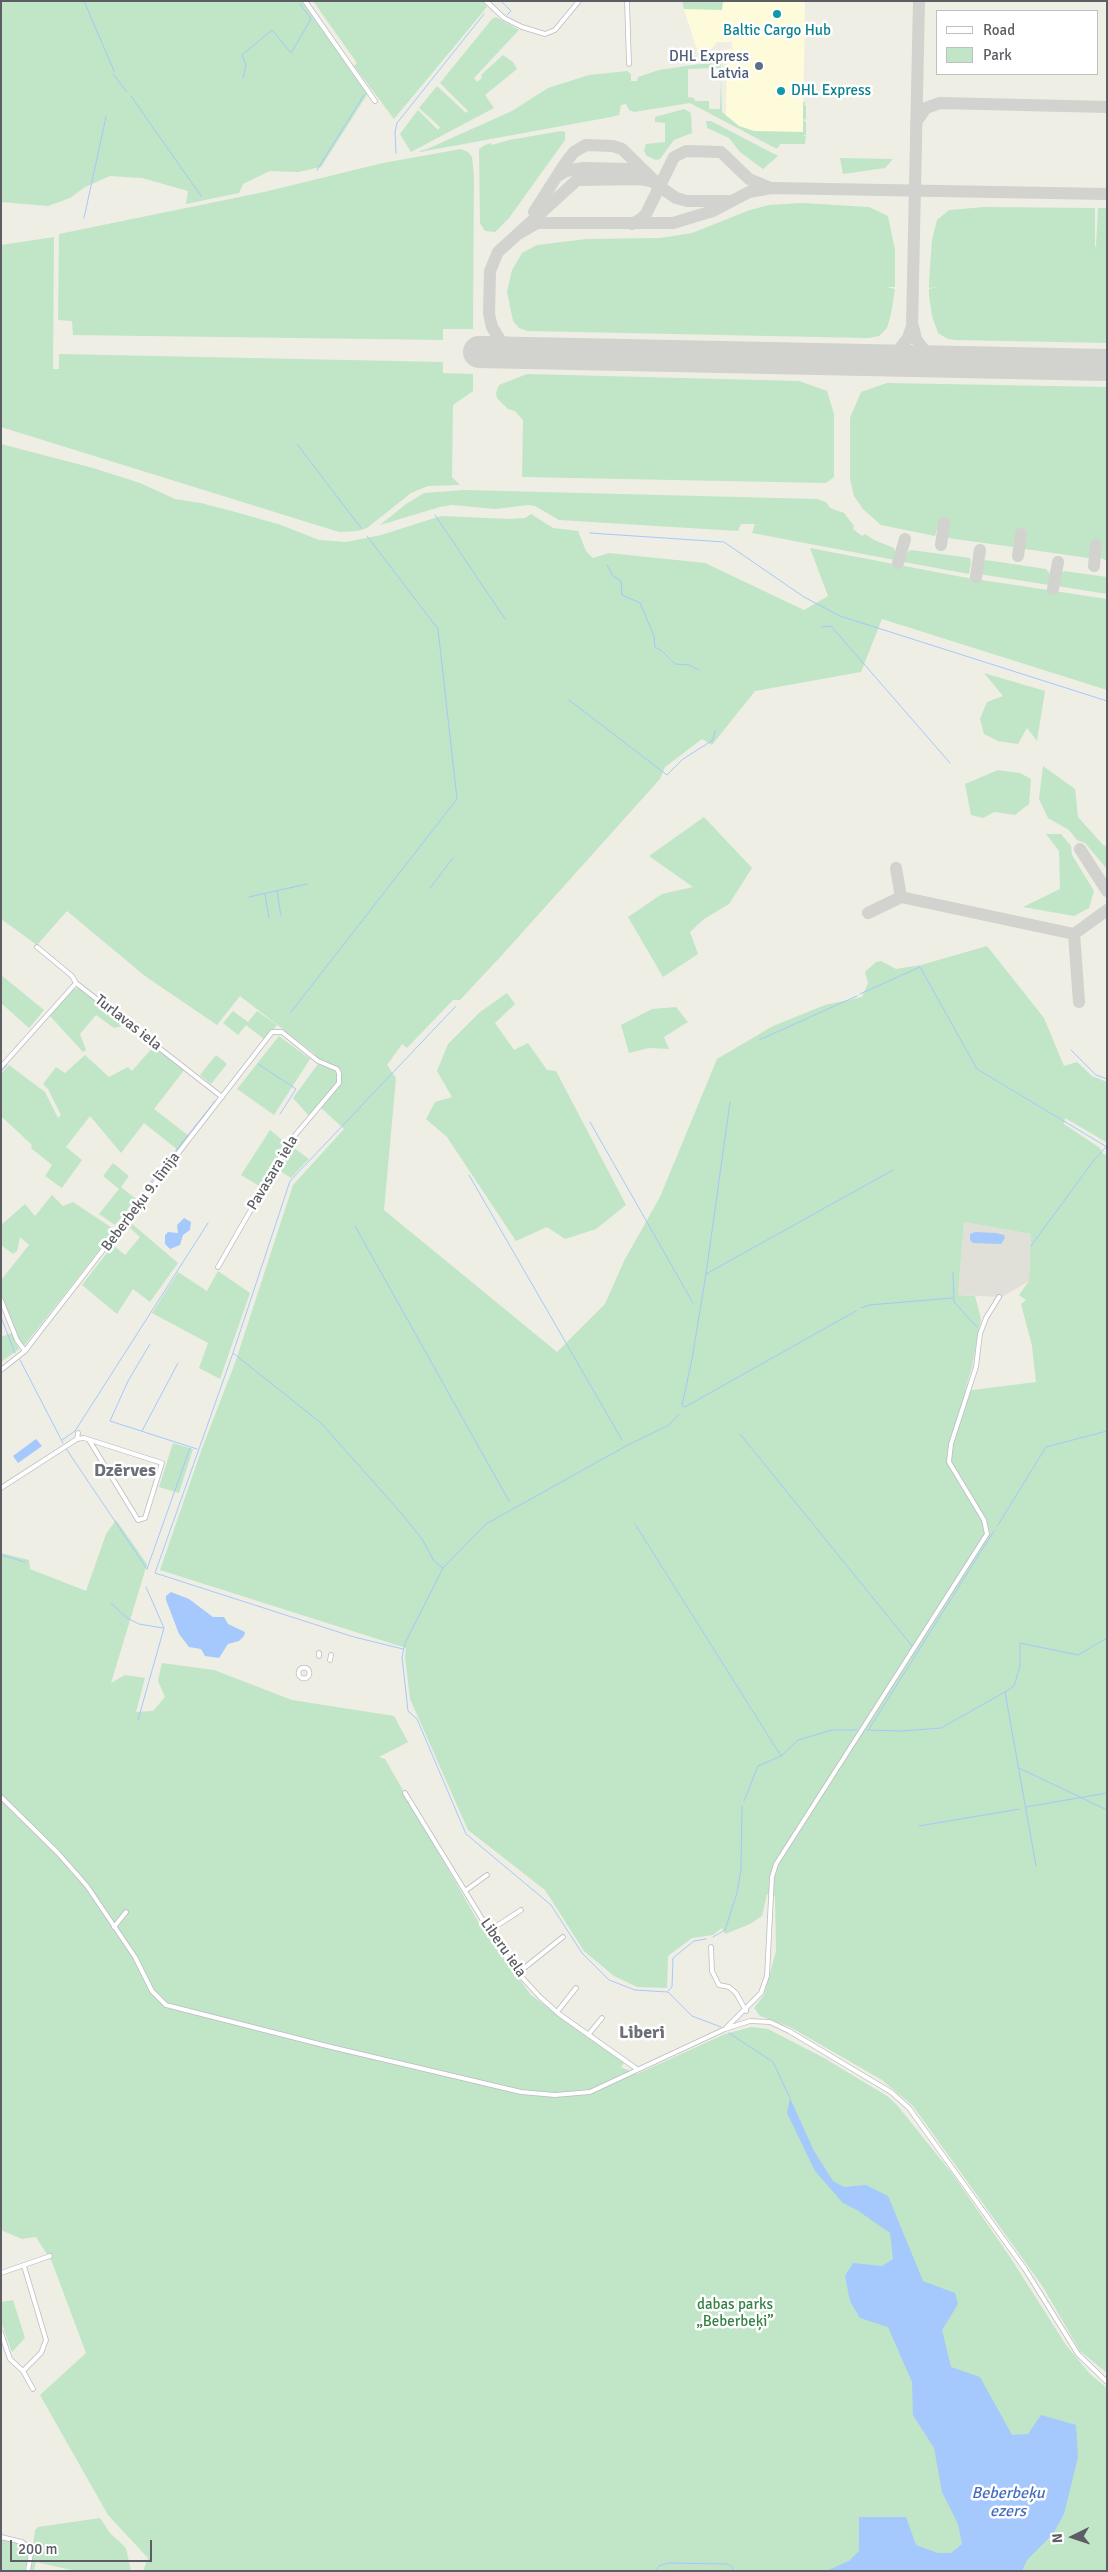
<!DOCTYPE html>
<html>
<head>
<meta charset="utf-8">
<style>
	body { margin:0 }
	#map { position:relative; width:1108px; height:2572px; overflow:hidden; background:#eeeee4; font-family:Signika,sans-serif }
	canvas { display:block }
	.frame { position:absolute; inset:0; border:2px solid #5c5e64; pointer-events:none }
	.legend { position:absolute; left:936px; top:10px; width:162px; height:65px; box-sizing:border-box; background:#fff; border:1px solid #bebfc1; margin:0; padding:6px 9px; list-style:none; font-size:15px; color:#5c5e64 }
	.legend li { display:flex; align-items:center; gap:10px; height:25px }
	.legend b { width:25px; border:1px solid #bebfc1 }
	.north { position:absolute; left:1048px; top:2512px; width:50px; height:50px; -webkit-text-stroke:4px #fff; paint-order:stroke; rotate:266deg; font-size:14px; font-weight:700; line-height:20px; text-align:center; color:#5c5e64 }
	.north::after { content:''; display:block; margin:auto; width:18px; height:22px; background:#5c5e64; clip-path:polygon(50% 0,100% 100%,50% 72%,0 100%) }
	.scale { position:absolute; left:10px; top:2540px; width:142px; height:22px; box-sizing:border-box; border:2px solid #5c5e64; border-top:0; padding-left:6px; font-size:15px; line-height:18px; white-space:nowrap; color:#5c5e64; -webkit-text-stroke:4px #fff; paint-order:stroke }
</style>
</head>
<body>
<div id="map">
<canvas width="1108" height="2572"></canvas>
<div class="frame"></div>
<ul class="legend">
<li><b style="height:6px;background:#fff"></b>Road</li>
<li><b style="height:14px;background:#c1e5c7"></b>Park</li>
</ul>
<div class="north">N</div>
<div class="scale">200 m</div>
</div>
<script>
const ctx = document.querySelector('canvas').getContext('2d');
ctx.lineJoin = 'round';
function paint(path, color) { ctx.fillStyle = color; ctx.fill(path, 'evenodd'); }
const shape = rows => new Path2D(rows.map(r => 'M' + r).join(''));
function strokePath(path, color, width, dash) { ctx.strokeStyle = color; ctx.lineWidth = width; ctx.lineCap = dash ? 'butt' : 'round'; ctx.setLineDash(dash || []); ctx.stroke(path); }
function drawText(font, color, halo, rows, align = 'center') {
  ctx.font = font + ' Signika,sans-serif'; ctx.lineWidth = 5; ctx.setLineDash([]); ctx.textBaseline = 'middle'; ctx.strokeStyle = halo; ctx.fillStyle = color; for (const [text, x, y, turn = 0] of rows) {
    ctx.save(); ctx.translate(x, y); ctx.rotate((+turn || 0) * Math.PI / 180); ctx.textAlign = isNaN(turn) ? turn : align; if (halo) ctx.strokeText(text, 0, 0); ctx.fillText(text, 0, 0); ctx.restore();
  }
}
paint(shape([
	[723,1,805,1,803,132,742,131,726,118,727,49,732,49,732,42,717,42,709,52,698,53,684,9,722,9]
]), '#fdfbda');
paint(shape([
	[964,1222,1031,1234,1029,1281,1002,1297,958,1295]
]), '#e0dfd8');
paint(shape([
	[1,1,302,1,368,93,321,167,298,172,270,171,243,184,239,193,186,204,188,191,142,178,110,176,85,187,70,198,48,206,1,202],
	[313,1,483,1,487,7,394,119,354,66,357,63],
	[682,1,723,1,722,10,684,9],
	[496,17,519,30,474,78,477,82,482,78,481,75,503,55,513,62,517,69,485,95,494,108,411,152,400,134,418,110,438,130,440,127,419,108,437,86,466,113,468,111,440,83,492,19],
	[715,56,720,57,721,70,717,68,688,69,688,97,694,98,695,101,709,101,709,109,720,109,721,78,722,112,739,126,754,131,803,132,803,102,806,102,804,104,806,106,806,119,803,120,806,122,806,135,803,135,806,137,805,144,780,144,778,148,775,148,690,103,634,112,629,110,626,104,621,105,619,115,611,117,420,152,419,151,427,149,512,111,548,88,589,75,627,71,631,74,631,81,637,81,638,77,659,70,706,63],
	[684,109,691,113,692,133,674,140,660,159,656,160,647,156,644,151,646,144,665,142,665,123,655,122,655,117],
	[706,121,711,121,778,156,763,169,740,152,729,138,707,128],
	[561,131,565,132,565,140,509,218,495,232,485,231,480,223,479,149,485,145,491,143,492,145,509,140],
	[461,149,468,152,472,157,474,176,473,329,443,329,443,340,73,335,72,321,58,320,59,234,264,192,383,163],
	[840,158,893,159,885,168,843,174],
	[802,203,869,207,888,216,895,250,895,287,887,287,895,289,891,314,887,328,879,336,868,338,527,331,519,328,513,321,507,292,512,270,522,253,537,245,587,239,660,238,692,233,750,210,769,205],
	[984,207,1095,208,1095,247,1096,246,1098,208,1107,208,1107,343,956,340,948,339,938,333,932,316,929,295,929,289,937,287,929,288,929,281,932,240,937,220,949,210],
	[54,237,53,369,59,369,59,354,443,362,443,373,473,374,473,391,453,405,452,477,460,485,428,486,411,493,367,528,358,531,339,532,1,427,1,245],
	[527,374,799,381,827,391,834,414,834,477,826,483,522,477,523,420,515,411,508,409,497,398,496,393,499,385],
	[887,383,1107,387,1107,561,1101,558,1102,544,1092,543,1091,556,1088,558,1025,549,1025,534,1016,533,1013,547,948,538,948,523,939,522,935,536,881,525,863,509,854,496,850,479,850,418,861,392],
	[1,444,93,468,140,483,175,499,201,503,239,513,281,525,319,540,346,542,381,535,441,516,509,519,525,518,531,514,553,528,578,531,586,551,593,558,609,553,705,563,804,610,828,596,810,548,962,577,1107,599,1107,690,882,619,861,672,755,691,712,745,702,739,665,767,660,779,503,954,460,1000,453,1000,407,1048,402,1044,387,1065,396,1078,384,1210,557,1352,605,1304,624,1261,660,1197,717,1059,773,1026,825,1005,862,997,868,983,865,972,876,962,881,961,896,969,921,965,987,946,1044,1018,1064,1066,1077,1062,1092,1076,1107,1082,1106,1142,1065,1118,1064,1124,1100,1148,1104,1155,1107,1153,1107,2373,1080,2351,1043,2287,913,2106,882,2080,790,2027,760,2016,754,2008,764,1995,776,1951,775,1896,767,1894,762,1916,750,1924,725,1934,722,1928,713,1935,692,1938,668,1956,667,1988,637,1987,614,1976,584,1951,545,1890,468,1830,410,1699,405,1657,406,1648,160,1570,201,1451,235,1363,293,1185,344,1129,319,1106,309,1116,293,1098,318,1064,315,1054,240,996,217,1025,145,976,67,911,37,945,1,919],
	[964,1222,1031,1234,1029,1281,1019,1295,1026,1300,1021,1304,1032,1346,1036,1382,965,1391,972,1367,981,1319,975,1296,958,1295],
	[464,490,817,499,826,502,830,508,844,513,854,526,853,529,862,536,865,534,874,540,894,548,896,555,895,560,752,533,755,524,741,524,738,531,559,520,535,506,528,505,496,509,452,505,440,507,380,525,406,504,424,493],
	[911,550,970,558,971,563,969,574,904,562,905,554],
	[986,560,1046,569,1050,574,1049,585,979,574,980,564],
	[1064,571,1107,577,1107,594,1057,586,1058,575],
	[984,673,1045,691,1037,741,1027,728,1018,744,998,741,984,734,980,719,987,702,1003,696],
	[1043,766,1075,789,1078,817,1104,846,1107,845,1107,869,1085,843,1077,840,1069,830,1048,818,1039,799],
	[998,770,1020,773,1031,779,1029,804,1015,815,994,812,983,818,971,815,965,784],
	[704,817,752,868,729,904,704,919,690,932,698,954,663,977,628,917,662,894,693,887,649,856],
	[1046,834,1061,834,1071,846,1072,855,1094,891,1089,908,1074,916,1023,907,1060,889,1059,851],
	[1,975,44,1010,29,1028,1,1003],
	[79,988,126,1025,114,1028,96,1015,80,1034,86,1050,83,1052,49,1015,71,990],
	[507,993,515,1004,495,1023,514,1050,528,1043,547,1070,556,1071,626,1205,596,1229,565,1239,547,1227,516,1241,447,1137,426,1119,435,1102,452,1097,437,1071,448,1044,480,1012],
	[676,1007,688,1022,664,1037,669,1049,649,1048,629,1053,621,1025,652,1009],
	[233,1011,248,1022,257,1011,277,1025,265,1040,246,1025,238,1035,223,1023],
	[279,1036,310,1059,274,1115,237,1089],
	[153,1047,185,1069,154,1109,189,1136,178,1150,144,1123,121,1153,90,1116,66,1147,82,1160,62,1188,59,1186,45,1176,52,1165,31,1148,32,1145,1,1116,1,1074,9,1065,45,1092,58,1118,61,1115,48,1089,43,1084,56,1067,65,1073,85,1055,109,1077,128,1067,132,1071],
	[216,1055,227,1064,211,1084,200,1075],
	[270,1130,286,1143,261,1187,241,1175],
	[290,1145,309,1159,291,1178,277,1169],
	[113,1163,129,1176,121,1187,136,1199,115,1225,99,1214,119,1189,103,1176],
	[52,1195,63,1206,73,1202,115,1230,24,1346,20,1342,1,1294,1,1280,29,1245,20,1237,17,1251,13,1254,1,1245,1,1225,25,1204,35,1216],
	[131,1223,178,1263,150,1302,133,1289,117,1314,82,1285,113,1245,125,1255,140,1237,128,1226],
	[218,1271,250,1293,220,1379,199,1368,208,1343,152,1313,178,1272,207,1291],
	[12,1333,19,1349,1,1362,1,1337],
	[173,1443,193,1449,179,1493,159,1487],
	[116,1520,147,1564,111,1683,125,1675,145,1678,136,1712,153,1711,165,1697,158,1681,162,1663,214,1670,292,1700,394,1716,408,1742,379,1757,385,1759,479,1923,531,1995,624,2063,621,2067,637,2074,725,2034,751,2027,768,2029,824,2058,887,2096,897,2105,954,2176,1010,2257,1066,2345,1090,2374,1107,2388,1107,2571,143,2571,148,2558,108,2515,40,2395,86,2353,52,2262,36,2237,22,2239,1,2230,1,1553,29,1560,30,1569,86,1591,106,1534],
	[13,2300,25,2338,12,2352,1,2322,1,2302],
	[100,2518,110,2533,126,2548,131,2571,76,2571,36,2562,34,2571,30,2571,35,2530,38,2527],
	[1,2539,18,2543,26,2549,28,2555,25,2571,1,2571]
]), '#c1e5c7');
paint(shape([
	[184,1218,191,1222,190,1230,183,1235,180,1245,170,1249,165,1244,165,1235,168,1232,178,1233,177,1225],
	[976,1232,996,1233,1004,1235,1005,1238,1001,1244,973,1243,970,1240,970,1234],
	[36,1439,42,1446,18,1463,13,1456],
	[171,1592,189,1599,213,1617,224,1617,228,1624,245,1632,244,1636,239,1641,228,1644,219,1658,205,1656,201,1649,189,1647,179,1634,166,1600,166,1596],
	[790,2098,814,2151,833,2181,844,2187,866,2185,888,2196,923,2281,955,2293,958,2304,942,2330,951,2367,980,2377,1012,2435,1028,2434,1041,2415,1076,2425,1078,2457,1064,2514,1053,2534,1027,2560,1022,2571,826,2571,849,2561,859,2551,859,2517,906,2517,916,2545,938,2553,951,2553,962,2544,958,2524,942,2492,934,2448,913,2415,912,2382,888,2327,860,2318,850,2301,845,2276,853,2263,882,2266,893,2259,890,2233,857,2210,843,2203,815,2171,787,2113]
]), '#a5c8fd');
strokePath(shape([
	[84,1,114,71],
	[501,1,511,11,507,15],
	[113,74,127,92],
	[243,78,246,66,242,55,272,30,291,53,311,19,300,4],
	[131,96,201,196],
	[396,153,395,132,397,123,484,14],
	[317,170,364,95],
	[84,218,106,117],
	[297,444,361,528],
	[435,515,505,619],
	[590,533,724,542,804,597,840,616,1107,701],
	[607,565,613,576,621,581,622,595,640,603,654,636,655,647,662,651,675,664,689,665,699,670],
	[822,627,831,626,950,763],
	[569,700,667,775,683,759,713,740,715,731],
	[430,888,453,858],
	[277,891,281,916],
	[265,894,269,918],
	[249,897,307,884],
	[860,994,920,967,977,1069,1107,1147],
	[291,1012,457,799,438,629,367,536],
	[759,1040,857,996],
	[1071,1050,1096,1075,1107,1079],
	[10,1060,39,1027],
	[258,1064,296,1089,280,1114],
	[1,1072,7,1065],
	[730,1102,706,1274,692,1359,682,1405,685,1407,856,1311],
	[590,1122,693,1303],
	[469,1175,622,1440],
	[127,1212,215,1101],
	[120,1222,123,1217],
	[355,1226,509,1501],
	[1031,1246,1094,1160,1106,1147],
	[953,1272,954,1302,977,1327],
	[706,1274,893,1170],
	[861,1308,869,1305,953,1298],
	[1,1317,15,1353],
	[150,1344,128,1381,110,1421,197,1449],
	[233,1353,290,1181,456,1006],
	[20,1360,63,1443],
	[679,1414,669,1425,626,1446,486,1524,443,1568,405,1643,402,1657,408,1711,417,1719,466,1834,551,1905,582,1953,609,1980,635,1990,668,1992,692,2016,721,2027],
	[142,1431,178,1363],
	[740,1434,912,1646],
	[62,1440,75,1431,208,1223],
	[65,1447,147,1569],
	[635,1524,781,1756],
	[998,1525,1046,1447,1107,1431],
	[1,1555,25,1562],
	[147,1569,190,1448],
	[111,1603,127,1618,139,1624,163,1628],
	[403,1649,354,1637,155,1573,233,1353,321,1423,402,1514,422,1539,434,1561,443,1568],
	[1005,1692,1036,1866],
	[138,1720,164,1628,146,1587],
	[869,1729,994,1531],
	[867,1730,902,1731,941,1728,1005,1692,1014,1686,1020,1666,1020,1643,1078,1655,1107,1638],
	[1019,1768,1107,1810],
	[744,1801,758,1766,781,1756,798,1740,832,1730,857,1730],
	[1026,1807,1107,1793],
	[919,1826,1020,1809],
	[713,1937,725,1930,737,1893,741,1869,742,1806],
	[668,1991,672,1987,673,1958,694,1941,706,1939],
	[729,2033,773,2062,790,2098],
	[656,2571,659,2566,668,2563,727,2564,732,2566,733,2571]
]), '#a5c8fd', 1);
strokePath(shape([
	[916,122,926,108,940,103,1107,107],
	[558,176,566,171,583,168,629,169,649,177],
	[534,212,566,162,574,152,586,145,613,146,622,149,663,189,676,198,687,201,728,201],
	[632,224,641,219,646,214,674,157,686,151,721,152,749,179,768,187],
	[518,234,537,223,673,223,713,211,749,192,771,188,1107,194],
	[913,326,916,339,925,351,935,357,950,362],
	[535,353,509,347,500,340,492,327,489,314,490,271,498,252,577,180,639,179,651,181,661,187],
	[872,360,886,357,898,351,908,338,912,326,919,1],
	[941,545,944,523],
	[1018,556,1021,534],
	[898,563,905,539],
	[1094,566,1096,545],
	[976,577,980,550],
	[1053,589,1058,562],
	[1080,849,1107,891],
	[896,868,901,897],
	[868,913,901,897,1074,934,1107,910],
	[1074,934,1079,1002]
]), '#d2d2ce', 12);
strokePath(shape([
	[479,352,1107,365]
]), '#d2d2ce', 32);
const minor = shape([
	[305,1,375,101],
	[486,1,504,18,522,27,545,34,555,30,579,1],
	[627,1,629,64],
	[37,947,72,976,76,983,222,1097],
	[1,1067,76,983],
	[1,1300,17,1340,25,1351],
	[1,1370,25,1351,38,1334,272,1032,282,1032,318,1061,337,1069,339,1073,339,1083,291,1140,218,1267],
	[77,1439,84,1438,162,1463,145,1518,138,1520,89,1440],
	[1,1488,77,1439,78,1433],
	[319,1656,319,1653],
	[330,1660,331,1655],
	'298.5 1673a5.5 5.5 0 1 1 11 0a5.5 5.5 0 1 1-11 0Z',
	[405,1793,498,1945,518,1973,540,1997,559,2014,637,2069],
	[1,1797,58,1853,87,1886,135,1957,152,1991,166,2005,327,2046,521,2092,555,2095,590,2092,725,2029,750,2021,770,2022,789,2031,891,2092,909,2108,1025,2269,1078,2354,1107,2382],
	[465,1891,487,1875],
	[114,1927,126,1912],
	[489,1931,521,1910],
	[711,1947,712,1971,719,1985,729,1987,736,1993,746,2011],
	[518,1973,563,1937],
	[557,2012,576,1988],
	[727,2027,761,1993,767,1976,772,1877,776,1864,987,1534,984,1520,949,1462,951,1444,976,1367,980,1334,986,1318,999,1297],
	[588,2035,602,2018],
	[1,2273,50,2256],
	[1,2333,10,2359,23,2371,33,2389],
	[23,2371,41,2353,46,2340,24,2266],
	[1,2537,22,2542,27,2546,31,2553,28,2571]
]);
strokePath(minor, '#bbbcc2', 5.5);
strokePath(minor, '#fff', 4);
for (const [x, y, r, color] of [
	[777,14,5,"#0f9aa8"],
	[759,66,5,"#5c6f8a"],
	[781,91,5,"#0f9aa8"]
]) { const dot = new Path2D(); dot.arc(x, y, r, 0, 2 * Math.PI); ctx.fillStyle = color; ctx.fill(dot); strokePath(dot, '#fff', 2); }
drawText('15px', '#0d838f', '#fff', [
	["Baltic Cargo Hub",777,31],
	["DHL Express",791,91,"left"]
]);
drawText('15px', '#4e5e75', '#fff', [
	["DHL Express",749,57],
	["Latvia",749,74]
], 'right');
drawText('15px', '#5c5e64', '#fff', [
	["Turlavas iela",128,1023,38],
	["Pavasara iela",273,1173,-59],
	["Beberbeķu 9. līnija",141,1202,-53],
	["Liberu iela",503,1948,55]
]);
drawText('15px', '#368146', '#fff', [
	["dabas parks",735,2305],
	["„Beberbeķi”",735,2322]
]);
drawText('italic 16px', '#476ec1', '#fff', [
	["Beberbeķu",1008,2494],
	["ezers",1008,2512]
]);
drawText('bold 18px', '#6d7076', '#fff', [
	["Dzērves",125,1471],
	["Liberi",642,2033]
]);
</script>
</body>
</html>
